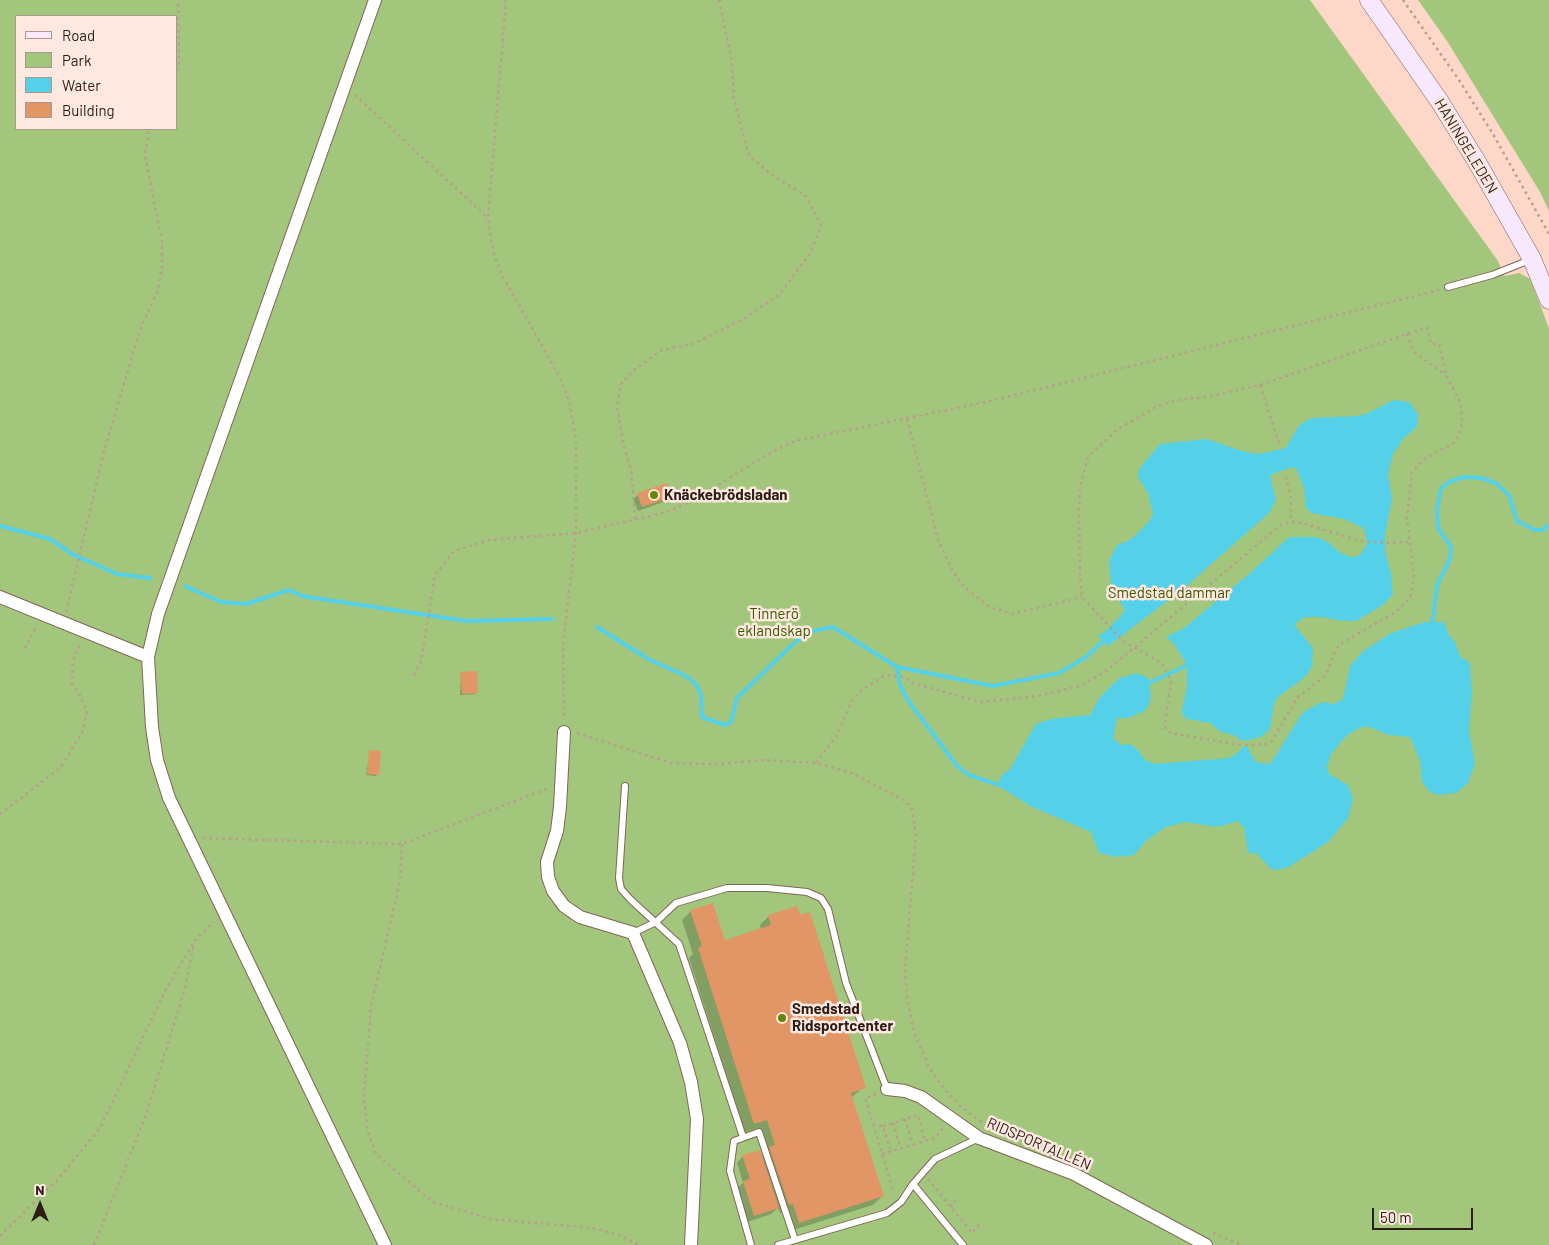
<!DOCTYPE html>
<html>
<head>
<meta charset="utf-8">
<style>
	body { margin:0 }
	#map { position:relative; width:1549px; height:1245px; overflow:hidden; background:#fdd7c8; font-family:Barlow,sans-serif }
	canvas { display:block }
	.legend { position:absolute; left:15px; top:15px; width:162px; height:115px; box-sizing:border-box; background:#ffe8df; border:1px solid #aa978f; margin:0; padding:6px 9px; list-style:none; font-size:15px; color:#2b1d18 }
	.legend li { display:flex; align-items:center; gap:10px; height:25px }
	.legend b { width:25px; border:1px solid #aa978f }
	.north { position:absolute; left:15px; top:1180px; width:50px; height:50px; -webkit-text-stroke:4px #ffe8df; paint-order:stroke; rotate:0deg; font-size:14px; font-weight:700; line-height:20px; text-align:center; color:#2b1d18 }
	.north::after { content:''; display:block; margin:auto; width:18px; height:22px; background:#2b1d18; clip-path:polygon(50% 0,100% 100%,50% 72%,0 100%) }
	.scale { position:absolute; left:1372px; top:1208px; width:101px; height:22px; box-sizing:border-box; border:2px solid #2b1d18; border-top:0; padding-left:6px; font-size:15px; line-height:18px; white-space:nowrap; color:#2b1d18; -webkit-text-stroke:4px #ffe8df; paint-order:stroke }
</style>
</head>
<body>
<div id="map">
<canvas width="1549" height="1245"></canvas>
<ul class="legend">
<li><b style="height:6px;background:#f7e8fe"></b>Road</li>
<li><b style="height:14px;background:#a2c77c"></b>Park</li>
<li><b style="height:14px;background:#55d0e9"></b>Water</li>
<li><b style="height:14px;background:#e29565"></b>Building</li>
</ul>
<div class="north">N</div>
<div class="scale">50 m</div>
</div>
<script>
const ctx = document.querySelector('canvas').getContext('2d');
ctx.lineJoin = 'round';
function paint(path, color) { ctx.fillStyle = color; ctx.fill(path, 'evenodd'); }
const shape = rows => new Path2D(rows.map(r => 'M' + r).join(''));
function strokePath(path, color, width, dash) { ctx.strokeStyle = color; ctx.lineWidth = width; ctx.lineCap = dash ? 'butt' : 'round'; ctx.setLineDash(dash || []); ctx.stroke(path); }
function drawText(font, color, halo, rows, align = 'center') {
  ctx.font = font + ' Barlow,sans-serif'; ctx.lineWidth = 5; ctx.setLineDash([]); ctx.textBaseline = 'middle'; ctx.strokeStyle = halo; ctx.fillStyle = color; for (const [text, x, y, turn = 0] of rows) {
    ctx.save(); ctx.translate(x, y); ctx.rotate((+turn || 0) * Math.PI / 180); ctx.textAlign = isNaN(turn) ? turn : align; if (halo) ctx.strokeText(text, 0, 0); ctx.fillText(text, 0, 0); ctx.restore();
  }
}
paint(shape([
	[0,0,1310,0,1498,261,1504,276,1519,273,1530,279,1549,328,1549,1245,0,1245],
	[16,16,176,16,176,129,16,129],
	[1418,0,1549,0,1549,211,1540,192,1447,41]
]), '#a2c77c');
paint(shape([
	[1394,400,1409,402,1418,414,1417,427,1404,438,1393,454,1388,474,1392,498,1385,535,1385,552,1391,573,1393,594,1383,605,1356,621,1342,621,1323,617,1305,617,1296,623,1295,626,1313,648,1312,667,1305,677,1278,697,1274,704,1270,729,1261,737,1243,741,1233,735,1221,732,1210,723,1187,719,1183,716,1182,710,1187,686,1187,665,1173,642,1167,639,1168,636,1184,628,1250,573,1287,539,1292,537,1316,537,1328,542,1342,554,1351,557,1359,556,1367,544,1365,532,1363,528,1344,519,1312,513,1306,508,1304,488,1297,470,1293,467,1277,472,1270,476,1276,500,1269,513,1182,590,1108,646,1098,636,1106,631,1125,611,1111,584,1109,561,1117,545,1130,540,1148,523,1153,514,1148,493,1138,477,1139,469,1160,444,1207,439,1242,451,1258,454,1286,448,1298,427,1305,421,1313,418,1358,416,1368,413],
	[1425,622,1444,622,1449,636,1455,642,1460,657,1468,661,1470,665,1472,692,1469,730,1475,764,1468,783,1456,793,1437,795,1428,790,1422,781,1420,761,1410,737,1388,735,1370,727,1361,727,1346,736,1331,754,1327,767,1329,774,1348,785,1353,799,1348,818,1328,842,1287,868,1272,870,1256,853,1248,853,1244,828,1238,821,1217,827,1185,822,1166,827,1147,840,1134,855,1117,857,1099,853,1091,832,1030,806,999,786,1000,777,1010,769,1036,724,1051,719,1090,715,1100,697,1113,684,1120,678,1133,674,1141,674,1149,679,1151,699,1146,710,1129,718,1117,718,1113,738,1121,745,1130,744,1137,749,1145,760,1155,764,1229,758,1240,751,1242,747,1247,746,1255,761,1264,764,1271,763,1303,712,1322,702,1334,704,1343,699,1350,666,1362,652,1391,633]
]), '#55d0e9');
paint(shape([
	[638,495,670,497,666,501,638,511,633,499],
	[461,673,477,692,475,694,460,695],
	[370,752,377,774,376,776,366,775],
	[691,911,724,941,761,929,760,925,769,916,864,1087,851,1098,882,1196,873,1205,790,1231,784,1212,780,1213,778,1208,771,1214,748,1222,737,1188,743,1183,737,1163,743,1156,761,1157,765,1152,758,1128,745,1132,689,958,693,954,682,920]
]), '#0003');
strokePath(shape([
	[0,526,50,539,72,554,117,574,150,578],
	[185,586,221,602,246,604,289,590,302,596,466,621,552,619],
	[597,627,650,660,684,675,695,683,701,694,702,717,725,725,731,722,737,698,791,646,804,635,817,630,833,627,897,667,993,686,1059,673,1086,657,1105,639],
	[1432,627,1437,585,1450,559,1451,547,1438,528,1437,510,1441,488,1451,481,1465,477,1481,478,1496,483,1509,495,1517,521,1535,530,1542,530,1549,525],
	[897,667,900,685,907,699,957,766,969,775,1002,786],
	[1147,684,1190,664]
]), '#55d0e9', 4);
paint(shape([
	[667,483,672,497,642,507,637,493],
	[477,671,478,693,462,694,460,672],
	[369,750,381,751,379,775,367,774],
	[713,903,725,940,771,925,768,915,797,906,800,915,810,912,866,1088,851,1093,884,1196,799,1223,793,1204,789,1205,769,1147,775,1145,767,1120,754,1124,698,948,702,946,690,910],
	[760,1150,779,1208,754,1216,743,1181,750,1179,742,1155]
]), '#e29565');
const lane = shape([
	[1448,287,1492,275,1530,260],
	[625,786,619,878,621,889,631,900,679,944,743,1137],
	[633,933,656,922,676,903,727,888,767,888,807,892,821,898,828,909,846,983,887,1089],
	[913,1184,963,1245],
	[751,1245,730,1171,734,1141,759,1132,795,1240],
	[778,1245,887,1213,901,1202,913,1184,935,1159,979,1138]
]);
const street = shape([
	[0,597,148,657,152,727,157,760,169,798,385,1245],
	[148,657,158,614,375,0],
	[564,732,560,807,557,831,547,862,548,877,553,891,564,906,580,917,633,933,680,1043,691,1082,697,1119,691,1245],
	[887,1089,905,1091,921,1097,979,1138,1074,1174,1206,1245]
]);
const secondary = shape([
	[1369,0,1440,102,1477,162,1532,259,1549,300]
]);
strokePath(lane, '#846457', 8);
strokePath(street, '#846457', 14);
strokePath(secondary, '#846457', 19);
strokePath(shape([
	[506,0,488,218,493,251,501,273,559,376,569,400,576,439,576,533,563,645,564,720],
	[1403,0,1459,80,1493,134,1549,234],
	[176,71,179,62,178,0],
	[355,95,488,218],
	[1427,327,1431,344,1439,344,1446,375,1460,402,1462,417,1461,430,1455,442,1424,459,1412,472,1407,518,1414,576,1410,598,1394,613,1342,643,1336,649,1326,675,1297,698,1272,741,1266,744,1241,745,1171,733,1166,730,1165,724,1171,682,1162,663,1123,641,1082,597,1080,578,1079,508,1080,488,1088,457,1118,429,1158,406,1177,400,1206,397,1260,385,1427,327],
	[1407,334,1414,352,1446,375],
	[1260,385,1279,443],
	[907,419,938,540,954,573,965,588,990,607,1013,614,1082,597],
	[1286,477,1291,498,1291,522],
	[635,519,631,469,624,447,617,407,621,384,635,369,662,350,693,344,743,319,779,295,811,252,821,225,806,196,772,175,749,156,734,99,732,62,719,0],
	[66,612,105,448,140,330,158,290,162,268,162,242,145,155,149,129],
	[25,648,37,625],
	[414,675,421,661,435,575,454,551,489,540,576,533,667,512,694,500,768,454,795,441,986,402,1439,290],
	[577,733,671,763,720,764,762,760,816,763,852,773,906,801,912,810,916,835,905,970,907,996,914,1032,930,1069,945,1090,960,1106,983,1123],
	[816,763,837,735,852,701,859,692,882,677,889,675,904,677,912,683,981,702,1038,696,1080,686,1105,672,1282,524,1291,522,1302,523,1360,541,1386,543,1408,542],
	[0,814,60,768,82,733,87,712,80,695,72,684,73,661,81,642],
	[203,838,402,844,549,788],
	[402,844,400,881,371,1006,364,1096,367,1129,376,1154,433,1202,491,1219,593,1228,619,1235,639,1245],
	[876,1094,865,1098,894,1193],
	[905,1119,913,1145],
	[893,1123,901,1149],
	[873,1124,883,1126,891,1152],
	[883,1126,918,1115,925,1141],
	[1051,1150,1067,1156],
	[882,1154,935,1138,943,1128],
	[928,1179,972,1233,979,1225],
	[951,1207,955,1203,955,1200],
	[1213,1233,1241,1245],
	[0,1236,59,1178,100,1128,165,991,195,940,214,922],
	[94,1245,145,1118,185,988,194,943]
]), '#b99b8f', 2.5, [2.5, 4]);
strokePath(lane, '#fff', 6);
strokePath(street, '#fff', 12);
strokePath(secondary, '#f7e8fe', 18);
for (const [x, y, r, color] of [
	[654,495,5,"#64870a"],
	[782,1018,5,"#64870a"]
]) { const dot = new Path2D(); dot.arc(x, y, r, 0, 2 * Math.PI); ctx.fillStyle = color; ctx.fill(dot); strokePath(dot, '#ffe8df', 2); }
drawText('15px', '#2b1d18', '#ffe8df', [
	["HANINGELEDEN",1466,146,59],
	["RIDSPORTALLÉN",1039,1144,23]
]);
drawText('bold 15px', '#2b1d18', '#ffe8df', [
	["Knäckebrödsladan",664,495],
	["Smedstad",792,1009],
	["Ridsportcenter",792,1026]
], 'left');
drawText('15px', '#385900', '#ffe8df', [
	["Smedstad dammar",1169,593],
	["Tinnerö",774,614],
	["eklandskap",774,631]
]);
</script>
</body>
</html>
